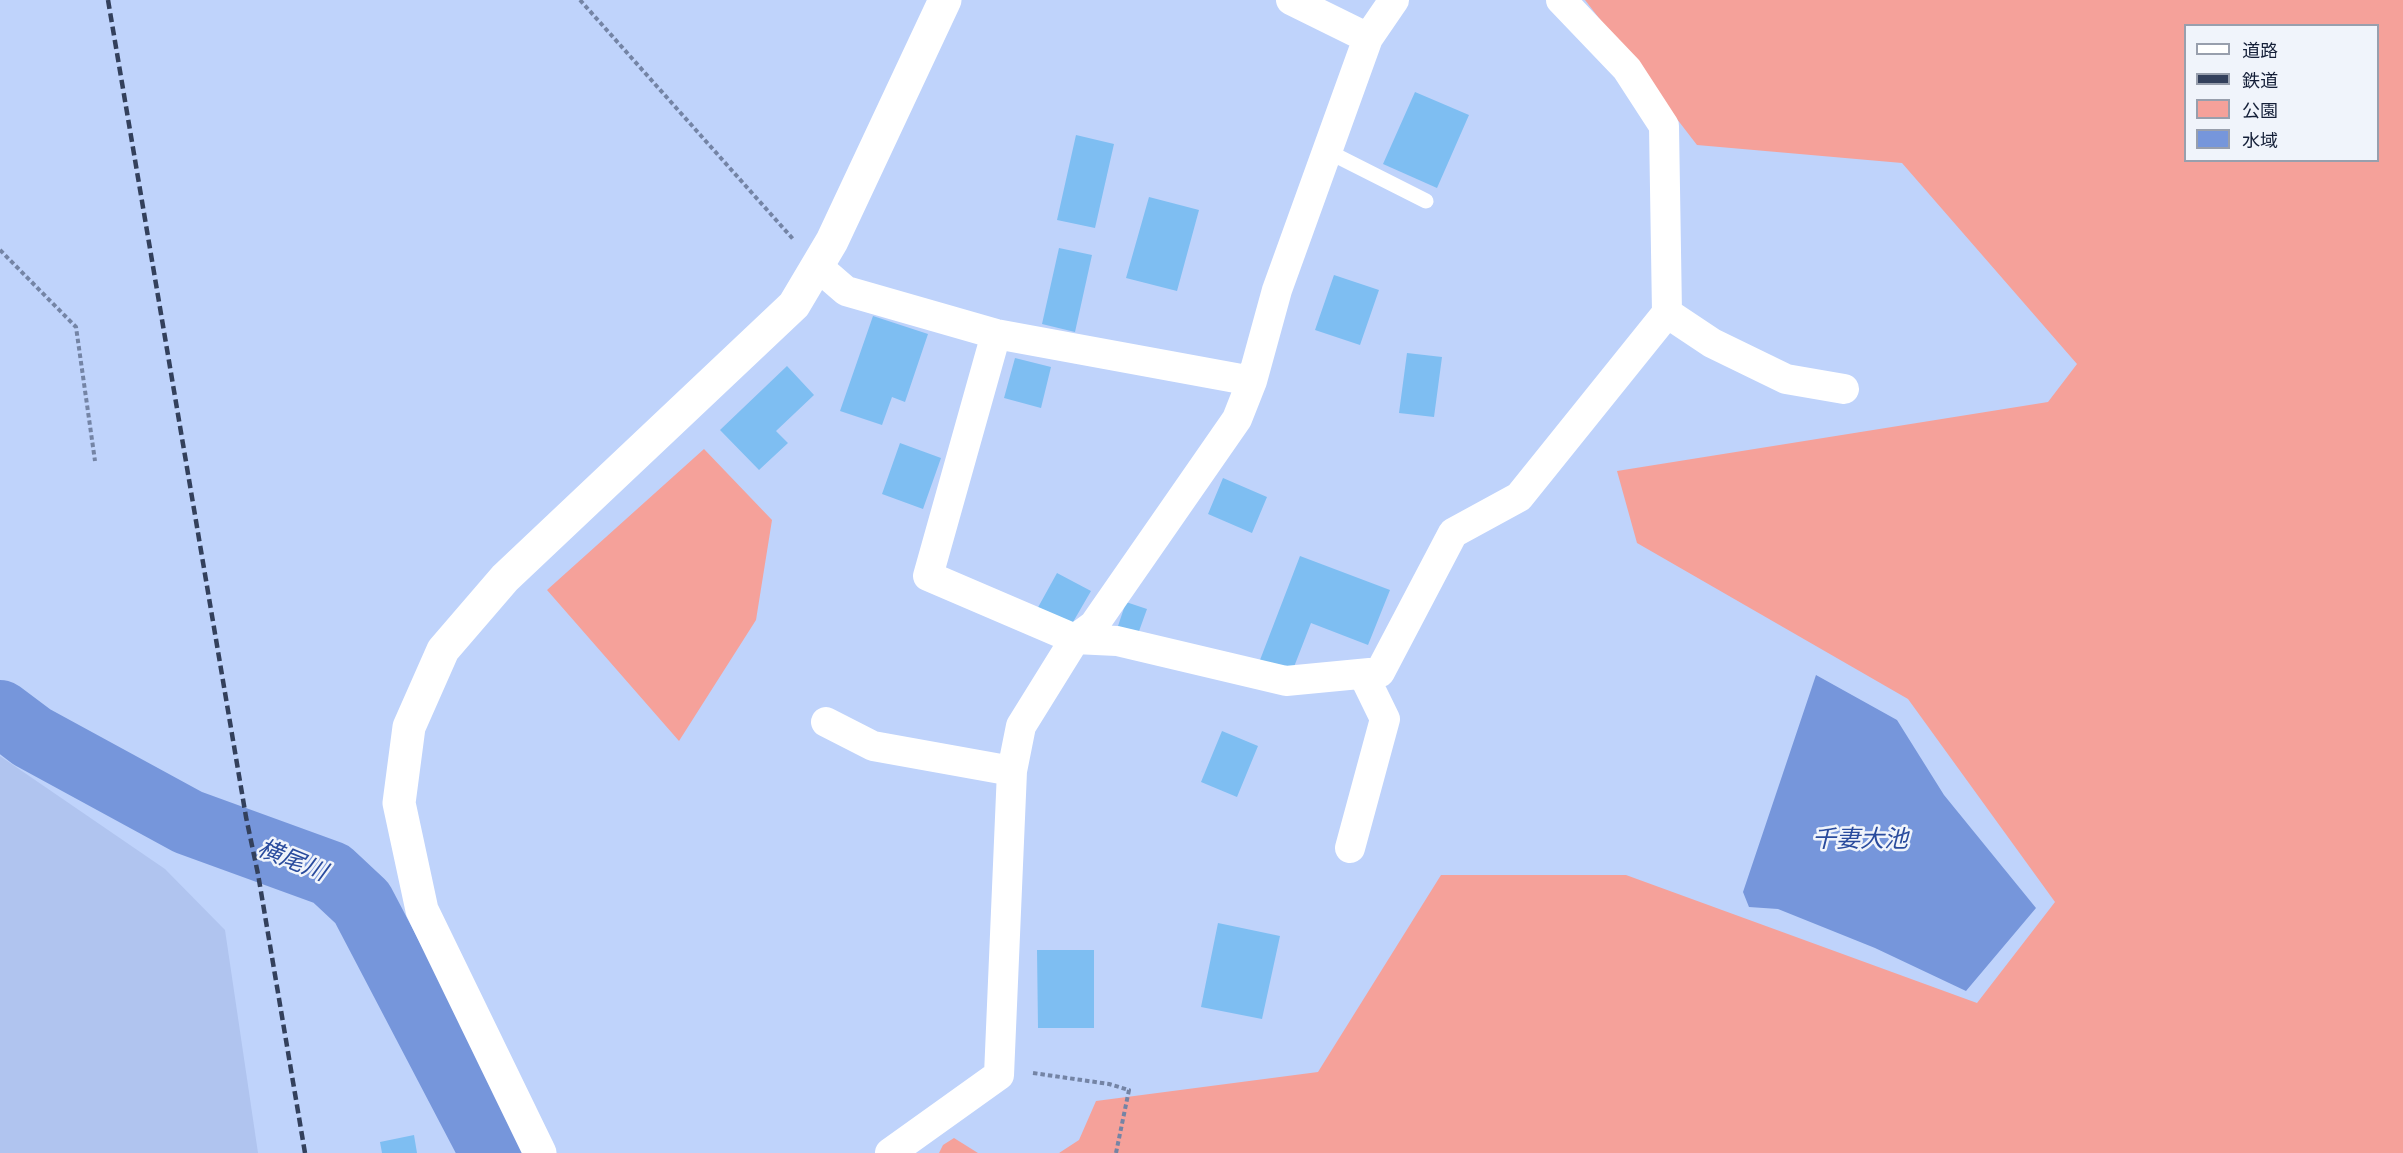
<!DOCTYPE html>
<html>
<head>
<meta charset="utf-8">
<style>
	body { margin:0 }
	#map { position:relative; width:2403px; height:1153px; overflow:hidden; background:#bfd3fb; font-family:"PT Sans Narrow","Noto Sans JP",sans-serif }
	canvas { display:block }
	.legend { position:absolute; left:2184px; top:24px; width:195px; height:138px; box-sizing:border-box; background:#f0f4fb; border:2px solid #989fad; margin:0; padding:8px 10px; list-style:none; font-size:18px; color:#141f38 }
	.legend li { display:flex; align-items:center; gap:12px; height:30px }
	.legend b { width:30px; border:2px solid #989fad }
</style>
</head>
<body>
<div id="map">
<canvas width="2403" height="1153"></canvas>
<ul class="legend">
<li><b style="height:8px;background:#fff"></b>道路</li>
<li><b style="height:8px;background:#33405c"></b>鉄道</li>
<li><b style="height:16px;background:#f5a19a"></b>公園</li>
<li><b style="height:16px;background:#7696db"></b>水域</li>
</ul>
</div>
<script>
const ctx = document.querySelector('canvas').getContext('2d');
ctx.lineJoin = 'round';
function paint(path, color) { ctx.fillStyle = color; ctx.fill(path, 'evenodd'); }
const shape = rows => new Path2D(rows.map(r => 'M' + r).join(''));
function strokePath(path, color, width, dash) { ctx.strokeStyle = color; ctx.lineWidth = width; ctx.lineCap = dash ? 'butt' : 'round'; ctx.setLineDash(dash || []); ctx.stroke(path); }
function drawText(font, color, halo, rows, align = 'center') {
  ctx.font = font + ' "PT Sans Narrow","Noto Sans JP",sans-serif'; ctx.lineWidth = 5; ctx.setLineDash([]); ctx.textBaseline = 'middle'; ctx.strokeStyle = halo; ctx.fillStyle = color; for (const [text, x, y, turn = 0] of rows) {
    ctx.save(); ctx.translate(x, y); ctx.rotate((+turn || 0) * Math.PI / 180); ctx.textAlign = isNaN(turn) ? turn : align; if (halo) ctx.strokeText(text, 0, 0); ctx.fillText(text, 0, 0); ctx.restore();
  }
}
paint(shape([
	[0,756,165,869,225,930,258,1153,0,1153]
]), '#b0c4ef');
paint(shape([
	[1585,0,2403,0,2403,1153,1059,1153,1079,1140,1096,1101,1318,1072,1441,875,1626,875,1977,1003,2055,902,1908,699,1637,543,1617,471,2048,402,2077,364,1902,163,1697,145],
	[2186,26,2378,26,2378,160,2186,160],
	[704,449,772,520,756,620,679,741,547,590],
	[954,1138,978,1153,939,1153,943,1145]
]), '#f5a19a');
paint(shape([
	[1816,675,1897,720,1944,795,2036,908,1966,991,1875,948,1778,909,1749,907,1743,892]
]), '#7696db');
strokePath(shape([
	[0,713,32,737,188,822,331,874,362,903,493,1153]
]), '#7696db', 66);
paint(shape([
	[1415,92,1469,115,1437,188,1383,164],
	[1076,135,1114,144,1095,228,1057,220],
	[1149,197,1199,210,1177,291,1126,278],
	[1059,248,1092,255,1075,332,1042,324],
	[1334,275,1379,290,1360,345,1315,330],
	[873,316,928,334,905,402,892,397,882,425,840,411],
	[1407,353,1442,357,1434,417,1399,413],
	[1015,358,1051,367,1041,408,1004,398],
	[787,366,814,395,776,431,788,443,759,470,720,430],
	[900,443,941,458,923,509,882,494],
	[1223,478,1267,497,1252,533,1208,514],
	[1300,556,1390,590,1368,645,1311,623,1292,672,1260,660],
	[1057,573,1091,591,1069,629,1036,611],
	[1126,602,1147,609,1138,634,1118,626],
	[1222,731,1258,746,1237,797,1201,782],
	[1218,923,1280,936,1262,1019,1201,1007],
	[1037,950,1094,950,1094,1028,1038,1028],
	[414,1135,417,1153,382,1153,380,1142]
]), '#7ebef2');
strokePath(shape([
	[580,0,793,239],
	[0,250,76,327,95,461],
	[1033,1073,1109,1084,1129,1090,1116,1153]
]), '#7484a5', 4, [4.5, 3]);
strokePath(shape([
	[1327,151,1426,201]
]), '#fff', 15);
strokePath(shape([
	[1291,0,1368,38],
	[817,266,846,291,996,334,1252,381],
	[1667,313,1712,343,1786,379,1844,389],
	[996,334,928,576,1075,639,1117,641,1286,681,1380,672,1453,533,1519,497,1667,313,1664,126,1627,69,1561,0],
	[826,722,873,746,1012,771],
	[1350,848,1385,719,1363,674],
	[890,1153,999,1075,1012,771,1021,726,1075,639,1094,625,1237,419,1252,381,1277,290,1368,38,1394,0]
]), '#fff', 30);
strokePath(shape([
	[540,1153,422,910,399,803,409,727,443,650,505,578,794,305,832,241,945,0]
]), '#fff', 33);
strokePath(shape([
	[108,0,246,817,258,874,305,1153]
]), '#33405c', 4.5, [9, 4.5]);
drawText('italic 24px', '#294b9d', '#f0f4fb', [
	["千妻大池",1860,840],
	["横尾川",292,861,22]
]);
</script>
</body>
</html>
